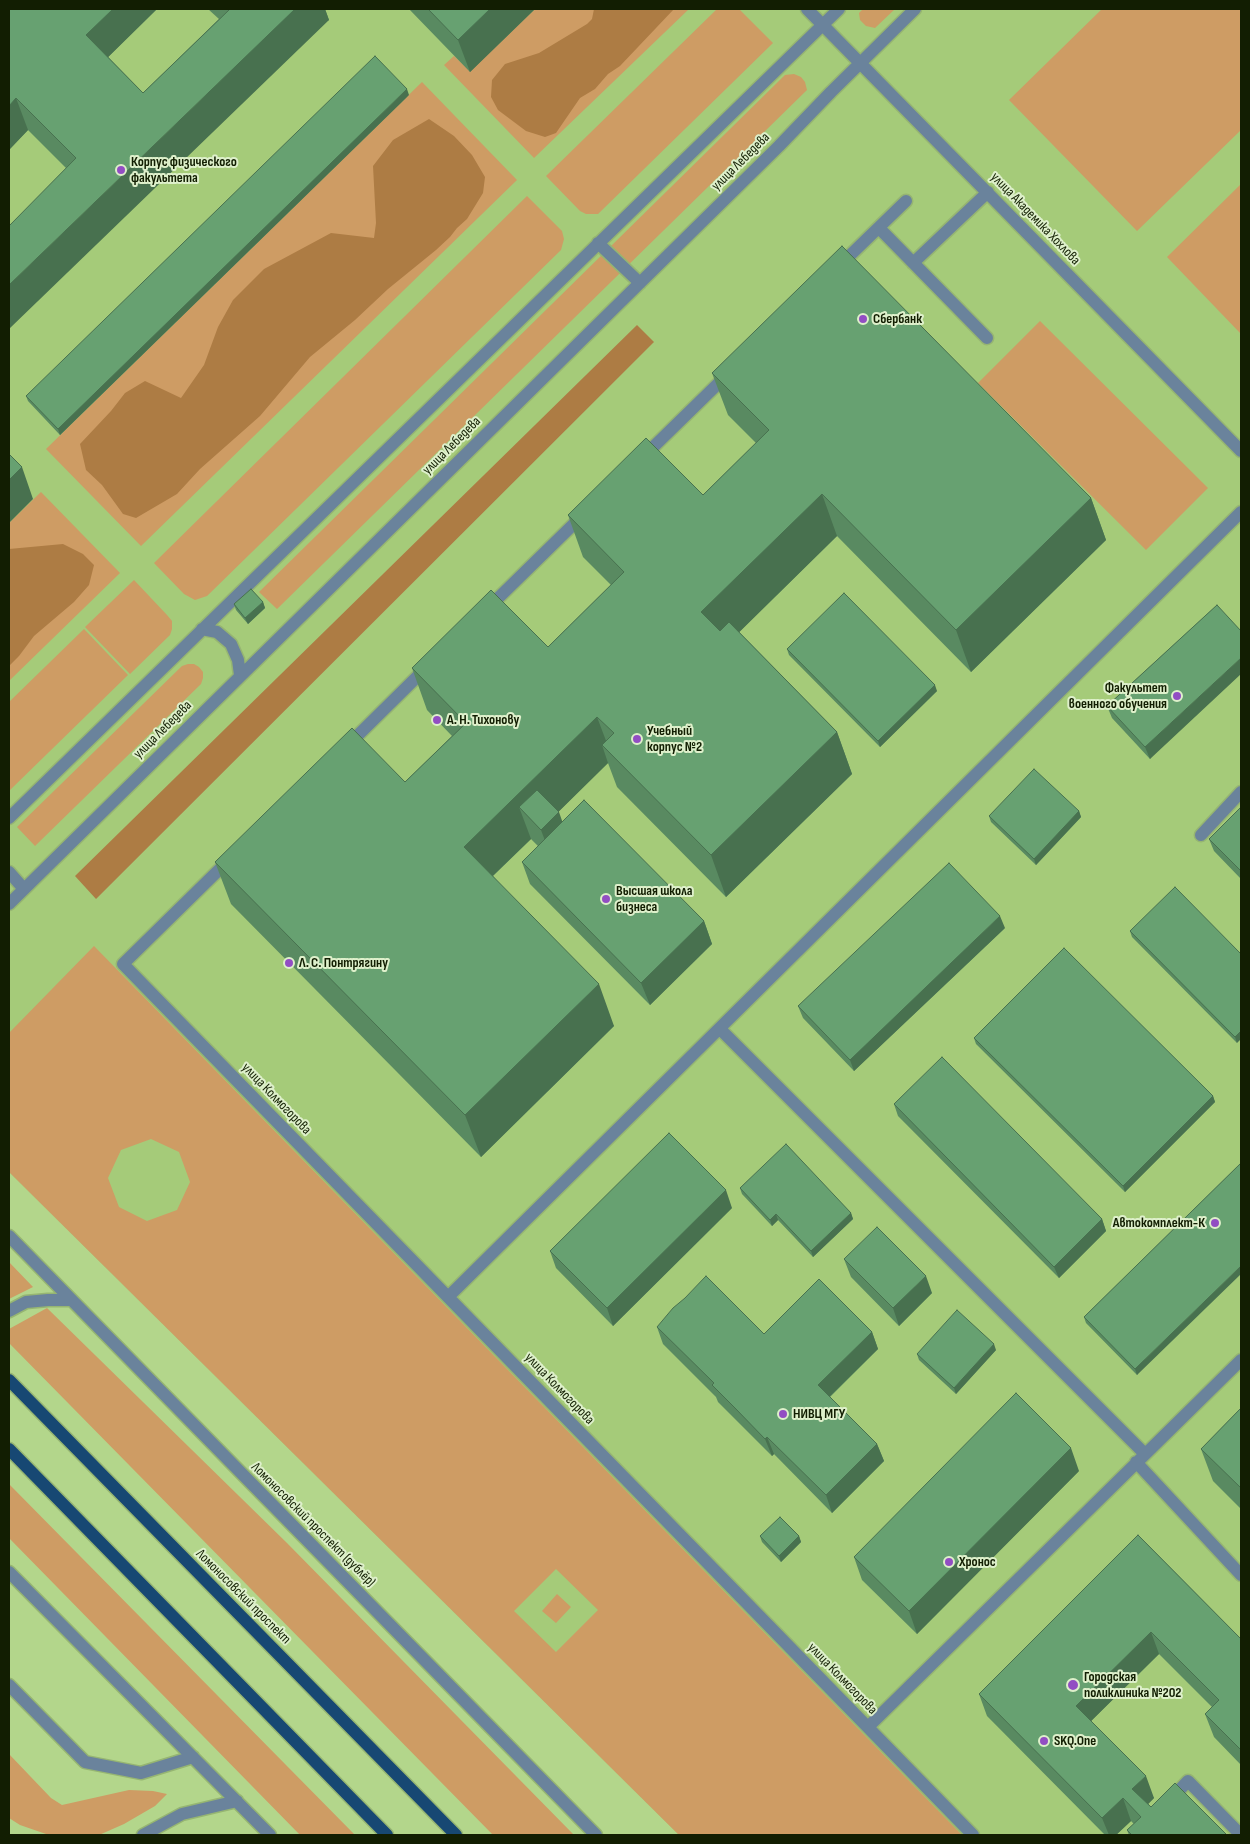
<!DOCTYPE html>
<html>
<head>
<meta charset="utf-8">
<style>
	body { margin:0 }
	#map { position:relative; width:1250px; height:1844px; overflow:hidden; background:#b3d68b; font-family:"Sofia Sans Condensed",sans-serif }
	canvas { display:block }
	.frame { position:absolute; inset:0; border:10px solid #121e02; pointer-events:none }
</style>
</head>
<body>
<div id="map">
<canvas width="1250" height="1844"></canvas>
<div class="frame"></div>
</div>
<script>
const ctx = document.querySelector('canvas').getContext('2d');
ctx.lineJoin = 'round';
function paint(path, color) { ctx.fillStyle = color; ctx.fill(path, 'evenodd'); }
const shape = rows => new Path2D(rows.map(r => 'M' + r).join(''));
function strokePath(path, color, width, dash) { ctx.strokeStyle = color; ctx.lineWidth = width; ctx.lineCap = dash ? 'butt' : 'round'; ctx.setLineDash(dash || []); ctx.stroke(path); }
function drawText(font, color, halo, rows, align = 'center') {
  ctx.font = font + ' "Sofia Sans Condensed",sans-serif'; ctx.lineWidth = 4; ctx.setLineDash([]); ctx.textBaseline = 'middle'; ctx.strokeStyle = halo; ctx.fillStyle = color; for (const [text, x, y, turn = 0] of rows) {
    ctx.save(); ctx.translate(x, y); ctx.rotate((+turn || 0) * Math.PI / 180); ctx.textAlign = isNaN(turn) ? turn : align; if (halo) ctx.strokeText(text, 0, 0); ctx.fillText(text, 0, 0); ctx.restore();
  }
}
paint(shape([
	[9,9,1241,9,1241,1835,679,1835,9,1172]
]), '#a5cb79');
paint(shape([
	[535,9,689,9,534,158,444,65,454,56,470,71],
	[717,9,739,9,773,43,598,214,586,214,580,211,546,176],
	[863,9,895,9,875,28,866,26,860,20,859,13],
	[1102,9,1241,9,1241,130,1137,231,1009,100],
	[794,74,801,77,805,82,807,90,277,609,259,592,785,75],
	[422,82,517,180,141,546,46,449],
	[1241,184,1241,334,1167,257],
	[527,196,562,231,564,239,561,250,207,596,195,600,184,594,154,563],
	[1040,321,1208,488,1146,550,978,383],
	[41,492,120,573,9,681,9,523],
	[134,580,167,615,172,621,172,629,170,635,130,674,85,627],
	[84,629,128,675,9,791,9,702],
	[188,664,194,664,199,667,203,672,203,678,201,684,35,846,17,827,182,666],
	[94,946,962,1835,679,1835,9,1172,9,1033],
	[151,1139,179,1152,190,1182,177,1210,147,1221,119,1207,108,1178,121,1150],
	[556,1569,598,1610,556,1652,514,1611],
	[9,1262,33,1287,9,1299],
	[47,1308,287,1543,574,1835,493,1835,9,1343,9,1329],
	[9,1484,355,1835,300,1835,9,1538],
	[557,1594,571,1607,556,1623,542,1611],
	[9,1754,51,1798,62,1805,129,1790,153,1791,167,1794,155,1806,124,1824,99,1835,46,1834,20,1825,9,1818]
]), '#ce9c64');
paint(shape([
	[594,9,674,9,620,66,608,74,595,89,580,98,556,133,545,137,526,131,498,110,491,97,492,80,505,64,539,53,587,24,592,19],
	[429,119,454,136,472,155,485,177,483,193,467,219,457,228,450,237,436,250,388,289,355,320,310,357,260,416,200,469,177,494,136,518,123,514,102,485,86,470,80,444,111,411,125,393,145,381,181,398,204,365,218,327,233,300,264,269,331,233,374,238,376,223,373,166,393,140],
	[637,325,654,342,96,899,75,876],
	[63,544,83,554,94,565,89,585,74,602,34,636,19,656,9,666,9,549]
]), '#ad7c44');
const minor = shape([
	[807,9,1241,451],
	[879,228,987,338],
	[598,243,640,283],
	[913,263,988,192],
	[839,266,906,201],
	[642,458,728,374],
	[486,610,583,515],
	[202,629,217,632,231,644,238,660,240,675],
	[347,746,427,667],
	[9,818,839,9],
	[1201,835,1241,792],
	[230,859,123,964,973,1835],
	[9,872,24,889],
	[9,904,779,146,831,92,915,9],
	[720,1029,1145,1454],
	[9,1236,596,1835],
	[448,1297,1241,512],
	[9,1311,26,1302,48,1300,71,1300],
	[1136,1462,1241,1575],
	[9,1572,270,1835],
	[9,1685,85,1762,141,1773,193,1757],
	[868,1727,1241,1360],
	[1169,1801,1188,1781,1241,1835],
	[143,1835,182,1814,237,1801]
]);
const major = shape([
	[9,1380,456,1835],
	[9,1449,387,1835]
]);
strokePath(minor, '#96b572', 15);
strokePath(major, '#96b572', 15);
strokePath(minor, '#6a839c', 12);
strokePath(major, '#174873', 12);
paint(shape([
	[9,9,157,9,108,57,143,93,219,19,208,9,325,9,329,20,66,168,28,130,9,150],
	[409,9,535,9,470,72],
	[409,95,60,435,28,401,26,396],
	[712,373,1091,498,1106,540,971,672,837,536,739,632,837,732,852,774,726,897,617,787,608,763,558,812,562,822,704,921,712,944,650,1005,530,884,522,862,538,846,531,839,493,876,614,1026,481,1157,231,904,215,862,405,782,452,736,427,710,412,668,548,647,611,585,583,557,568,515,703,495,756,443,728,415],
	[263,602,265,608,248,624,236,610,234,604],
	[1217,605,1150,759,1112,718,1107,706],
	[787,649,937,691,880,747,789,655],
	[1241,807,1241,879,1214,851,1209,839],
	[1079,811,1081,817,1036,865,991,822,989,816],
	[1005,928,854,1071,803,1018,798,1006],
	[1130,931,1241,954,1237,1043,1132,937],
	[974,1038,1213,1096,1215,1102,1125,1192,976,1044],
	[894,1104,1102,1219,1106,1231,1059,1278,898,1116],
	[1241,1163,1137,1375,1086,1323,1084,1317],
	[740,1188,851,1213,853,1219,813,1257,778,1220,772,1226,742,1194],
	[732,1208,613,1326,556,1268,550,1251],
	[844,1259,932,1293,899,1326,851,1277],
	[657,1327,764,1334,872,1332,878,1349,830,1397,877,1444,884,1461,832,1513,774,1454,772,1456,718,1402,716,1397,663,1344],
	[996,1350,956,1394,919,1360,917,1354],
	[1241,1408,1241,1509,1213,1481,1201,1449],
	[1079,1471,917,1634,862,1580,854,1557],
	[1138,1535,1241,1639,1241,1765,1214,1737,1205,1714,1212,1707,1159,1654,1091,1721,1154,1798,1148,1804,1151,1807,1227,1835,1129,1835,1127,1830,1134,1824,1131,1821,1116,1835,1105,1835,987,1716,979,1694],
	[760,1536,799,1536,801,1542,781,1562,762,1542]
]), '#598a61');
paint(shape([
	[113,9,157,9,98,67,86,35],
	[295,9,325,9,329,20,9,329,9,285],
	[490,9,535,9,470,72,458,40],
	[407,89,409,95,60,435,58,429],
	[16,98,28,130,9,150,9,106],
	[22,467,33,499,9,523,9,480],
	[822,494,837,536,717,654,701,612],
	[1091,498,1106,540,971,672,956,630],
	[263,602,265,608,248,624,245,618],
	[1241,658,1241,674,1150,759,1145,747],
	[935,685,937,691,880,747,878,741],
	[597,717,611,754,602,745,608,763,541,829,519,807,531,839,479,889,464,847],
	[837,732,852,774,726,897,711,855],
	[1079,811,1081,817,1036,865,1034,859],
	[559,812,570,844,553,862,541,830],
	[1000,916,1005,928,854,1071,850,1060],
	[704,921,712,944,650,1005,641,983],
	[599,984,614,1026,481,1157,465,1115],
	[1241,1031,1241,1039,1237,1043,1235,1037],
	[1213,1096,1215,1102,1125,1192,1123,1186],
	[726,1190,732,1208,613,1326,607,1308],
	[851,1213,853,1219,813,1257,811,1251],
	[776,1214,778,1220,772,1226,770,1220],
	[1102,1219,1106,1231,1059,1278,1054,1267],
	[1241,1266,1241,1274,1137,1375,1135,1369],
	[926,1276,932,1293,899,1326,893,1308],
	[872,1332,878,1349,824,1402,818,1385],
	[994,1344,996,1350,956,1394,954,1388],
	[767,1437,774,1454,772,1456,765,1439],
	[877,1444,884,1461,832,1513,826,1495],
	[1071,1448,1079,1471,917,1634,909,1611],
	[799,1536,801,1542,781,1562,779,1556],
	[1151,1632,1159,1654,1084,1728,1076,1706],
	[1146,1776,1154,1798,1141,1811,1132,1789],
	[1123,1798,1131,1821,1116,1835,1109,1835,1102,1818]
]), '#48714f');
const building = shape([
	[9,9,113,9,86,35,143,93,229,10,228,9,295,9,9,285,9,226,76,158,16,98,9,106,9,9],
	[428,9,490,9,458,40,428,9],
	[375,56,407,89,58,429,26,396,375,56],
	[842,246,1091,498,956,630,822,494,701,612,720,631,729,622,837,732,711,855,602,745,614,733,597,717,464,847,599,984,465,1115,215,862,352,728,405,782,466,723,412,668,491,590,548,647,624,572,568,515,646,438,703,495,769,430,712,373,842,246],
	[9,454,22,467,9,480,9,454],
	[251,589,263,602,245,618,234,604,251,589],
	[844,593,935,685,878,741,787,649,844,593],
	[1217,605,1241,631,1241,658,1145,747,1107,706,1217,605],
	[1034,769,1079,811,1034,859,989,816,1034,769],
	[537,790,559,812,541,830,519,807,537,790],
	[584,800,704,921,641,983,522,862,584,800],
	[1241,807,1241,871,1209,839,1241,807],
	[949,863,1000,916,850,1060,798,1006,949,863],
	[1175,887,1241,954,1241,1031,1235,1037,1130,931,1175,887],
	[1064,948,1213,1096,1123,1186,974,1038,1064,948],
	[942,1057,1102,1219,1054,1267,894,1104,942,1057],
	[669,1133,726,1190,607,1308,550,1251,669,1133],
	[786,1144,851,1213,811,1251,776,1214,770,1220,740,1188,786,1144],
	[1241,1163,1241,1266,1135,1369,1084,1317,1241,1163],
	[877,1227,926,1276,893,1308,844,1259,877,1227],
	[706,1276,764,1334,819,1279,872,1332,818,1385,877,1444,826,1495,767,1437,765,1439,735,1408,712,1385,714,1383,657,1327,673,1308,685,1298,706,1276],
	[957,1310,994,1344,954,1388,917,1354,957,1310],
	[1016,1393,1071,1448,909,1611,854,1557,1016,1393],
	[1241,1408,1241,1488,1201,1449,1241,1408],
	[780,1517,799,1536,779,1556,760,1536,780,1517],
	[1138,1535,1241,1639,1241,1750,1205,1714,1219,1700,1151,1632,1076,1706,1146,1776,1132,1789,1151,1807,1175,1783,1227,1835,1132,1835,1127,1830,1141,1817,1123,1798,1102,1818,979,1694,1138,1535]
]);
paint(building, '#67a171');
strokePath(building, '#48714f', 1);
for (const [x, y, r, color] of [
	[121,170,5,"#924ec3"],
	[863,319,5,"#924ec3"],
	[1177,696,5,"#924ec3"],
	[437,720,5,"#924ec3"],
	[637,739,5,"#924ec3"],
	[606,899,5,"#924ec3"],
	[289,963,5,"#924ec3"],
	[1215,1223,5,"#924ec3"],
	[783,1414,5,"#924ec3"],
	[949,1562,5,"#924ec3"],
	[1073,1685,6,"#924ec3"],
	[1044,1741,5,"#924ec3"]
]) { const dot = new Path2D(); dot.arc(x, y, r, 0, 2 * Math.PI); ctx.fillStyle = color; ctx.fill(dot); strokePath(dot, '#def0cb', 2); }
drawText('bold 14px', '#121e02', '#def0cb', [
	["Корпус физического",131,162],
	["факультета",131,178],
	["Сбербанк",873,319],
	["Факультет",1167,688,"right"],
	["военного обучения",1167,704,"right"],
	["А. Н. Тихонову",447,720],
	["Учебный",647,731],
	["корпус №2",647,747],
	["Высшая школа",616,891],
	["бизнеса",616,907],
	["Л. С. Понтрягину",299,963],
	["Автокомплект-К",1205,1223,"right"],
	["НИВЦ МГУ",793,1414],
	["Хронос",959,1562],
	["Городская",1084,1677],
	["поликлиника №202",1084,1693],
	["SKQ.One",1054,1741]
], 'left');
drawText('14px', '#121e02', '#def0cb', [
	["улица Лебедева",741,162,-45],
	["улица Академика Хохлова",1035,219,46],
	["улица Лебедева",452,446,-45],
	["улица Лебедева",163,730,-45],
	["улица Колмогорова",276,1099,46],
	["улица Колмогорова",559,1389,46],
	["Ломоносовский проспект (дублёр)",313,1525,45],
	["Ломоносовский проспект",243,1597,45],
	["улица Колмогорова",842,1679,46]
]);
</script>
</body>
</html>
